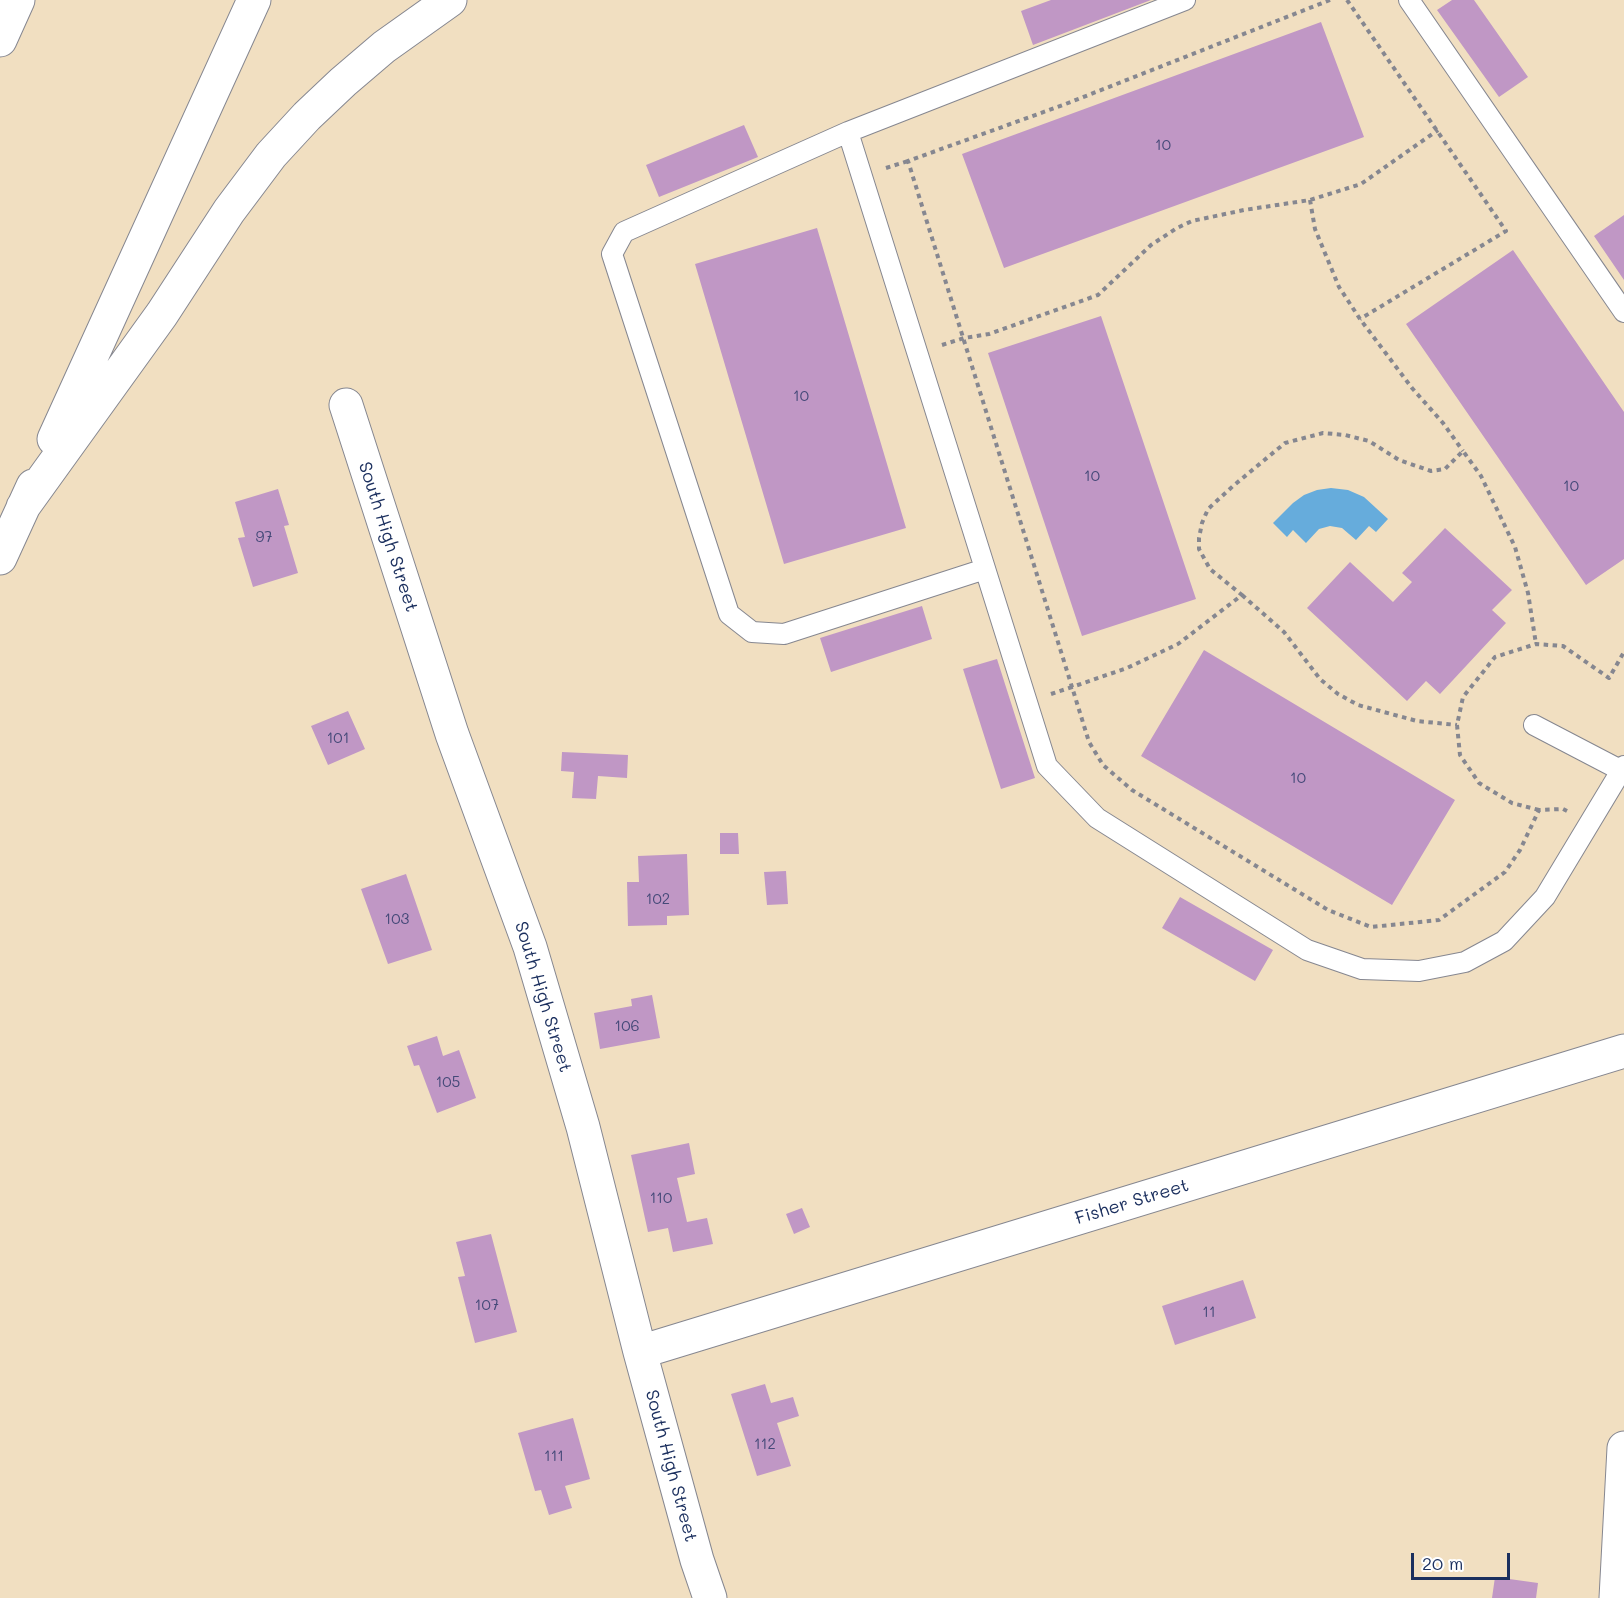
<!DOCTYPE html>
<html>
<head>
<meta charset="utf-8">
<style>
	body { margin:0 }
	#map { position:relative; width:1624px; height:1598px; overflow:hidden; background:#f1dfc1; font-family:Mali,sans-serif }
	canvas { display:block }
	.scale { position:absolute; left:1411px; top:1553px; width:99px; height:27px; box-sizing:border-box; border:3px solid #1b2f5e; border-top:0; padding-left:8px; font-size:18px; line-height:21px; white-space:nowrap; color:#1b2f5e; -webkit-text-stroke:4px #fff; paint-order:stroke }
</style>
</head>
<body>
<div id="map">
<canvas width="1624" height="1598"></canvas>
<div class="scale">20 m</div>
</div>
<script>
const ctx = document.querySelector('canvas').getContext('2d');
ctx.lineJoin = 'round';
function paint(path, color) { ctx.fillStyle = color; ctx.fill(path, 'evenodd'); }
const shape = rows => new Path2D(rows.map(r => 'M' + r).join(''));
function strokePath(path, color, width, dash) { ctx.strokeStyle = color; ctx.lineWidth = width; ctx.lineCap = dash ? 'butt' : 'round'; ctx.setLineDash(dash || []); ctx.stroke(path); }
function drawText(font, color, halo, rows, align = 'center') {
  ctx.font = font + ' Mali,sans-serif'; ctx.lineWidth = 4.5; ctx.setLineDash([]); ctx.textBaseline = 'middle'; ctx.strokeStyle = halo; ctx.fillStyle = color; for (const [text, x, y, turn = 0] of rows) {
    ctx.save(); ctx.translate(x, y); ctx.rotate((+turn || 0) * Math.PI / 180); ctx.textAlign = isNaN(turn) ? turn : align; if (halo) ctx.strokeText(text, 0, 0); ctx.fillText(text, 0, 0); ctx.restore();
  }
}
paint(shape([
	[1331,488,1348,490,1364,497,1388,519,1376,532,1369,526,1356,540,1342,528,1330,526,1319,529,1306,543,1293,530,1287,537,1273,523,1293,503,1304,495,1317,490]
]), '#66acdc');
paint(shape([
	[1051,0,1151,0,1033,45,1021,11],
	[1452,0,1474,0,1528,77,1499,97,1437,10],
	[1321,22,1364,137,1004,268,962,154],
	[744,125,758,157,659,197,646,165],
	[1624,215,1624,280,1594,236],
	[817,228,906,528,784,564,695,264],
	[1513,250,1624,412,1624,559,1586,585,1406,324],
	[1101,316,1196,599,1082,636,988,353],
	[278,489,289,525,284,526,298,573,253,587,238,538,245,537,235,502],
	[1445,528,1512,590,1492,610,1506,623,1440,694,1426,681,1407,701,1307,608,1350,562,1393,602,1412,582,1402,573],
	[922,606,932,639,831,672,820,638],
	[1204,650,1455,800,1392,905,1141,756],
	[997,659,1035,778,1001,789,963,669],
	[348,711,365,749,328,765,311,726],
	[562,752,628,755,627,778,598,776,596,799,572,798,574,772,561,771],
	[720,833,738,833,739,854,720,854],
	[687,854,689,915,667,916,667,925,628,926,627,882,639,882,638,856],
	[786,871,788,904,767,905,764,872],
	[406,874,432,950,388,964,361,889],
	[1180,897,1273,950,1255,981,1162,928],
	[652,995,660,1038,600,1049,594,1013,632,1006,631,999],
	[437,1036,443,1056,459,1050,476,1098,437,1113,419,1065,414,1066,407,1046],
	[689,1143,695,1174,677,1178,687,1222,707,1218,713,1244,673,1252,668,1228,648,1232,631,1155],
	[802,1208,810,1227,794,1234,786,1214],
	[491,1234,517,1332,475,1343,458,1277,465,1276,456,1242],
	[1243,1280,1256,1318,1175,1345,1162,1306],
	[765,1384,771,1403,793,1397,799,1416,777,1423,791,1466,757,1476,731,1394],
	[573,1418,590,1479,565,1486,572,1508,549,1515,541,1490,535,1491,518,1433],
	[1495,1577,1538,1583,1536,1598,1492,1598]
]), '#c097c5');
const lane = shape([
	[1185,0,848,132,1047,766,1097,818,1307,950,1362,969,1419,971,1465,962,1504,941,1545,897,1624,766],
	[1409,0,1624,312],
	[848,132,624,232,612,254,729,614,752,632,784,634,985,569],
	[1534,725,1624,772]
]);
const street = shape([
	[346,405,452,734,530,947,583,1127,640,1352,697,1560,710,1598],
	[640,1352,1624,1051],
	[1616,1598,1624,1448]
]);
const highway = shape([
	[0,40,18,0],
	[54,439,254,0],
	[23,507,162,314,229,211,271,155,307,116,343,82,384,47,450,0],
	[0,558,33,486]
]);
strokePath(lane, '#868790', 22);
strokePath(street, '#868790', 35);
strokePath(highway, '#868790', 35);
strokePath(shape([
	[1330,0,1063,105,908,161,1072,687,1127,668,1178,644,1242,595,1210,569,1199,549,1199,538,1202,523,1208,509,1233,486,1285,443,1323,433,1345,435,1369,441,1399,460,1431,471,1445,469,1463,451,1481,476,1515,547,1528,593,1536,644],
	[1347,0,1506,231,1360,319],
	[886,168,908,161],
	[1310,200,1315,229,1339,287,1360,319,1412,388,1443,423,1463,451],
	[942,345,964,338,989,334,1098,295,1151,245,1177,228,1192,221,1244,210,1310,200,1361,184,1438,130],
	[1242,595,1284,632,1320,679,1338,694,1358,705,1417,721,1457,725],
	[1051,694,1072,687,1089,742,1103,765,1132,790,1328,910,1371,927,1439,920,1505,872,1520,850,1539,810,1563,809,1567,811],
	[1539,810,1512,803,1479,783,1460,755,1457,725,1463,697,1495,657,1536,644,1563,646,1609,678,1624,652]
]), '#868790', 4, [4.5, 4.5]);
strokePath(lane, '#fff', 20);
strokePath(street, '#fff', 33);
strokePath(highway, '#fff', 33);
drawText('15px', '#444978', null, [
	["10",1163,145],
	["10",801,396],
	["10",1092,476],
	["10",1571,486],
	["97",264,537],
	["101",338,738],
	["10",1298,778],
	["102",658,899],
	["103",397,919],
	["106",627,1026],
	["105",448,1082],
	["110",661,1198],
	["107",487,1305],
	["11",1209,1312],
	["112",765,1444],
	["111",554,1456]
]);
drawText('18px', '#1b2f5e', '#fff', [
	["South High Street",388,537,72],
	["South High Street",543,997,73],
	["Fisher Street",1132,1202,-17],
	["South High Street",671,1466,75]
]);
</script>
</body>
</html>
